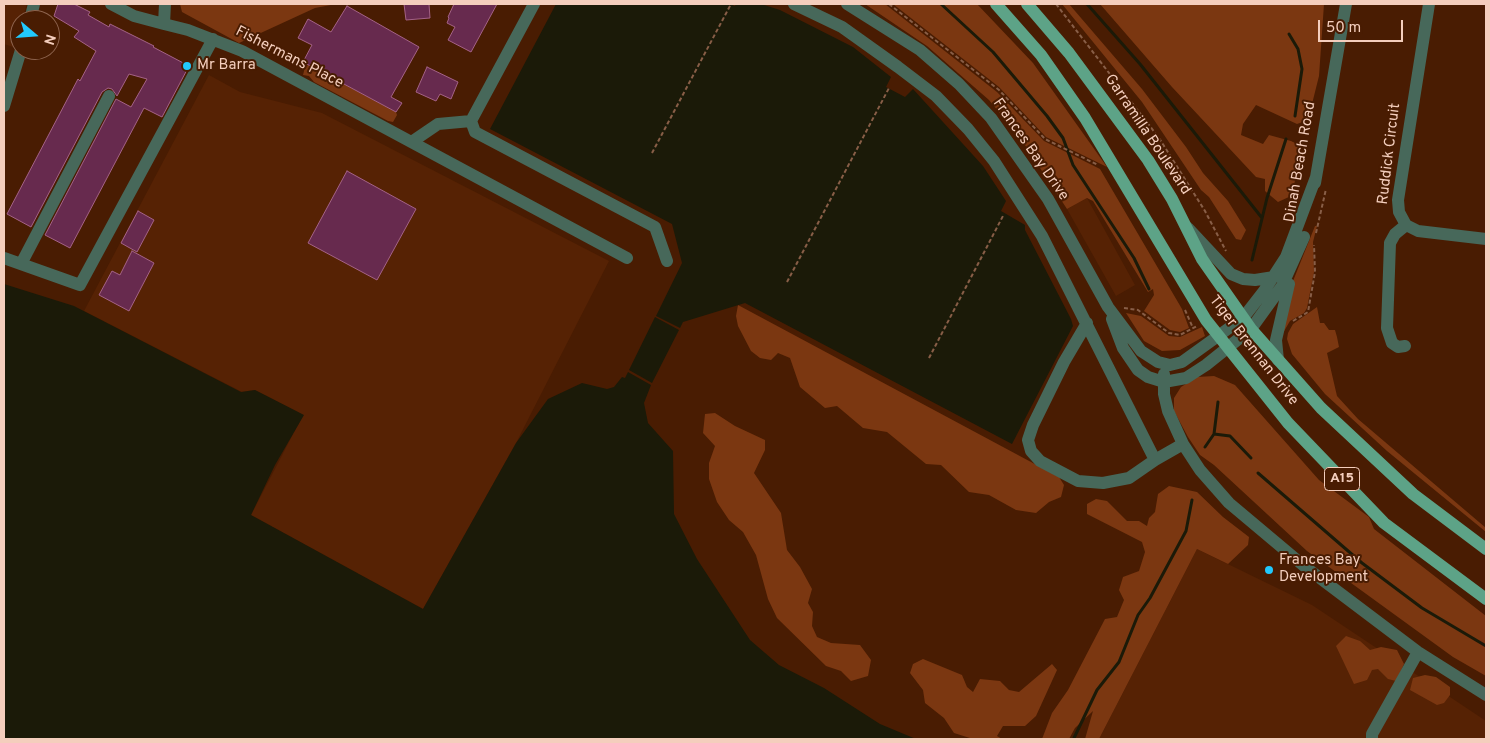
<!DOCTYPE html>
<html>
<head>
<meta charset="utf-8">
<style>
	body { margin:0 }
	#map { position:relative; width:1490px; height:743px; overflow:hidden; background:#491c02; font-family:Overpass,sans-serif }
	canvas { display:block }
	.frame { position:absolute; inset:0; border:5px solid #f4cebd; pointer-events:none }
	.north { position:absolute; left:10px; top:10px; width:50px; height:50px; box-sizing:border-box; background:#491c02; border:1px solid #8d634d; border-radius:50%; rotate:108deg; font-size:14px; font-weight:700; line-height:20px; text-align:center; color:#f4cebd }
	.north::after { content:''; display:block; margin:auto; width:18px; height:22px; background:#21c9fd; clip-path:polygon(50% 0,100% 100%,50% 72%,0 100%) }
	.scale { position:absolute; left:1318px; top:20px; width:85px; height:22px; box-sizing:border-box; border:2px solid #f4cebd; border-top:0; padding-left:6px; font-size:15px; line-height:18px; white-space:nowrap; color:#f4cebd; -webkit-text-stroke:4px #491c02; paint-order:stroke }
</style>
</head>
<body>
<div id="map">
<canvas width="1490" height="743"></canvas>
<div class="frame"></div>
<div class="north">N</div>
<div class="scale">50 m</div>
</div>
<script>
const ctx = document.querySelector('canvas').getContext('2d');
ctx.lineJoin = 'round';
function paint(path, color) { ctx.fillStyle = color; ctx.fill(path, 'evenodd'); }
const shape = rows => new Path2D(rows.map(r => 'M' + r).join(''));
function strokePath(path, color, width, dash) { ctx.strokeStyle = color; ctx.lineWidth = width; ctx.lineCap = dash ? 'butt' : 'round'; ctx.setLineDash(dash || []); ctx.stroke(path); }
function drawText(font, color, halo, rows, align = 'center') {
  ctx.font = font + ' Overpass,sans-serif'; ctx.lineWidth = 4; ctx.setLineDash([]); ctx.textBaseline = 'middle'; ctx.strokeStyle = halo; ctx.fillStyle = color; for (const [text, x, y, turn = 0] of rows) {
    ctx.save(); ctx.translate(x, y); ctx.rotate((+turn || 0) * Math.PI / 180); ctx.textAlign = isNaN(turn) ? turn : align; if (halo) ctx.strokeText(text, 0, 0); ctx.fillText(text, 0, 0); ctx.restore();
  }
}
paint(shape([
	[4,4,27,4,13,47,4,44],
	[209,75,240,92,322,113,609,261,516,443,423,609,251,515,303,415,255,390,242,392,84,311],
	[1087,198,1135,285,1116,296,1067,209],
	[1197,549,1312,605,1486,721,1486,739,1099,739]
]), '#562204');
paint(shape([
	[180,4,336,4,315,8,239,43,182,12],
	[865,4,885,4,997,92,1044,141,1100,169,1182,309,1189,328,1180,332,1170,330,1144,311,1154,295,1153,289,1148,292,1093,201,1087,198,1067,209,1021,139,989,100,927,46],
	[893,4,977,4,1033,63,1107,167,1046,137,999,87],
	[1062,4,1069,4,1142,89,1186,147,1203,173,1228,201,1246,230,1241,240,1236,239,1209,197,1201,190,1142,102],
	[1100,4,1324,4,1319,76,1308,120,1297,124,1256,105,1243,124,1241,135,1263,144,1269,135,1291,141,1301,146,1302,154,1291,196,1278,202,1265,191,1265,179,1256,177,1172,87],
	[308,65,396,112,397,115,393,122,388,121,314,82,309,76,303,75,305,67],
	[1315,226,1317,226,1313,242,1314,272,1307,308,1304,313,1290,321,1283,333,1293,281],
	[738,305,1059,477,1064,485,1061,497,1049,502,1036,513,1016,510,989,495,969,492,941,465,926,464,887,432,863,428,837,406,825,408,800,387,790,358,778,353,771,360,760,358,751,351,738,326,736,316],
	[1317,307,1320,323,1324,323,1329,330,1335,330,1337,337,1339,347,1327,353,1337,396,1358,419,1486,528,1486,532,1387,451,1325,394,1292,354,1287,339,1288,333,1293,324],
	[1126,313,1141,316,1169,336,1180,337,1202,327,1205,336,1180,350,1162,351,1144,341],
	[1214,376,1235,385,1319,480,1369,517,1374,529,1486,616,1486,676,1453,657,1307,551,1214,465,1200,455,1188,437,1174,411,1174,398,1181,387,1197,377],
	[715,413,735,426,765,440,765,450,754,473,781,513,787,550,800,567,812,589,808,603,813,612,812,626,817,637,831,643,860,645,871,660,868,676,851,681,841,671,826,666,777,618,768,599,756,555,743,532,729,520,717,502,709,479,709,463,715,446,703,433,705,414],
	[1169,486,1197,492,1223,517,1249,537,1248,545,1228,564,1197,549,1099,739,1085,739,1093,711,1075,728,1069,739,1042,739,1052,713,1068,690,1105,619,1117,617,1124,600,1119,590,1123,577,1139,571,1145,552,1142,542,1087,514,1087,504,1096,499,1107,501,1127,521,1139,521,1147,526,1149,518,1155,512,1158,494],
	[1346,636,1360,641,1370,650,1381,647,1397,650,1404,664,1396,681,1388,679,1378,669,1372,670,1367,680,1354,684,1336,646],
	[923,659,962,675,967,687,973,692,980,679,1000,681,1009,690,1019,692,1052,664,1057,670,1036,716,1025,726,1003,726,997,736,1002,739,973,739,954,733,944,718,925,703,923,690,910,673,913,664],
	[1425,675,1436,677,1450,687,1450,695,1444,703,1437,705,1410,690,1413,678]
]), '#7b3711');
paint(shape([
	[556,4,730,4,735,6,736,4,761,4,780,10,853,47,891,77,886,87,905,97,913,89,983,166,1006,201,1001,211,1025,225,1025,230,1071,319,1073,326,1012,444,745,303,683,322,680,328,656,316,682,263,672,224,490,129],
	[4,284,74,306,241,392,255,390,304,415,275,465,251,515,423,609,516,443,548,399,582,383,607,389,614,387,622,377,625,378,628,372,651,385,644,403,648,423,673,451,674,514,697,559,750,640,779,665,824,688,880,724,916,739,4,739],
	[655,317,679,330,652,383,629,370]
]), '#1b1a08');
strokePath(shape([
	[941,4,993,52,1047,116,1063,138,1073,165,1134,258,1149,289],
	[1087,4,1140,64,1262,218],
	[1289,34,1298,49,1302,69,1295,116],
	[1252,260,1267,198,1286,139],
	[1214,434,1230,436,1251,458],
	[1205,447,1214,434,1218,402],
	[1258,473,1362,563,1422,608,1486,646],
	[1074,738,1097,690,1119,662,1138,615,1150,598,1186,531,1192,500]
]), '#1b1a08', 3);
const building = shape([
	[58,4,74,4,90,12,88,15,109,27,110,24,154,46,153,47,189,66,162,117,144,108,70,248,45,235,116,99,131,107,147,79,129,74,117,96,112,89,108,88,102,92,31,227,7,214,78,79,80,81,96,51,74,37,79,31,54,16,58,4],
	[404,4,429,4,430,18,406,20,404,4],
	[454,4,497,4,471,52,448,40,455,27,447,23,449,18,448,17,454,4],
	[347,6,419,47,391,97,402,103,396,112,303,62,312,45,298,38,308,19,331,32,347,6],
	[427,67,458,82,451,99,440,94,436,101,416,92,427,67],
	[347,171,416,209,377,280,308,243,347,171],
	[138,211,154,220,137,252,121,243,138,211],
	[132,251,154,263,129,311,99,295,112,271,120,275,132,251]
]);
paint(building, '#672a4e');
strokePath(building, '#a46286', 1);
strokePath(shape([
	[889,4,999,90,1045,139,1098,165],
	[1056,4,1159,138,1205,211,1226,251],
	[652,153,731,4],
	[1316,233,1326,189],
	[787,282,889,88],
	[1124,308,1138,310,1169,333,1180,335,1197,326],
	[1185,310,1193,328],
	[1293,321,1308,312,1315,272,1314,245],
	[929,358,1004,214]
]), '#885e47', 2, [4, 2.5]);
strokePath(shape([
	[111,4,134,16,164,24],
	[165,4,164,24,188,30,242,51,627,258],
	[794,4,842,27,898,67,936,96,968,129,994,161,1042,236,1155,460,1183,444],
	[847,4,920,50,959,84,991,118,1048,199,1108,307,1141,351,1158,362,1170,365,1182,362,1243,318,1264,291,1286,257,1316,177],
	[1429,4,1398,200,1399,212,1406,225,1418,231,1486,239],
	[30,20,34,4],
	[4,106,21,50],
	[471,121,475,132,655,227,667,261],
	[413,141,438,124,471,121,534,4],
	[1315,183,1346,4],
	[1188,228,1231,274,1243,279,1255,280,1274,277],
	[4,258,80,285,213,39],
	[21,264,109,96],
	[1112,319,1123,348,1138,370,1148,377,1164,382,1186,378,1206,365,1251,329,1282,286,1304,237],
	[1087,323,1064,362,1033,425,1028,440,1031,451,1040,461,1078,481,1103,483,1129,478,1155,460],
	[1405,346,1398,347,1392,343,1387,328,1390,243,1395,234,1406,225],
	[1278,360,1276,340,1289,284],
	[1164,374,1164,394,1168,411,1183,444,1200,470,1229,503,1304,566,1418,652,1486,695],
	[1372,739,1372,734,1418,652]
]), '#47685a', 12);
strokePath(shape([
	[996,4,1041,55,1085,118,1206,320,1288,423,1384,523,1486,599],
	[1027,4,1069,53,1148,160,1172,199,1202,259,1251,329,1321,408,1413,494,1486,549]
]), '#5da387', 12);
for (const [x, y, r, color] of [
	[187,66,5,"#21c9fd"],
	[1269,570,5,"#21c9fd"]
]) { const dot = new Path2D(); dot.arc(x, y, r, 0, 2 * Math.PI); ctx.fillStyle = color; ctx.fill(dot); strokePath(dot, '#491c02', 2); }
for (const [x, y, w] of [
	[1342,479,35]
]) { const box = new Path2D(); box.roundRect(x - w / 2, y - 11.5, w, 23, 4); ctx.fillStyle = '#491c02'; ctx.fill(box); strokePath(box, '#f4cebd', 1); }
drawText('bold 14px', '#f4cebd', null, [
	["A15",1342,479]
]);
drawText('15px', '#f4cebd', '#491c02', [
	["Fishermans Place",289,58,27],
	["Garramilla Boulevard",1147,135,56],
	["Frances Bay Drive",1030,150,55],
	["Ruddick Circuit",1390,154,-83],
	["Dinah Beach Road",1301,162,-80],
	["Tiger Brennan Drive",1253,351,52]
]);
drawText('15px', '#f4cebd', '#491c02', [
	["Mr Barra",197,66],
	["Frances Bay",1279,561],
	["Development",1279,578]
], 'left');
</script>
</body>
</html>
